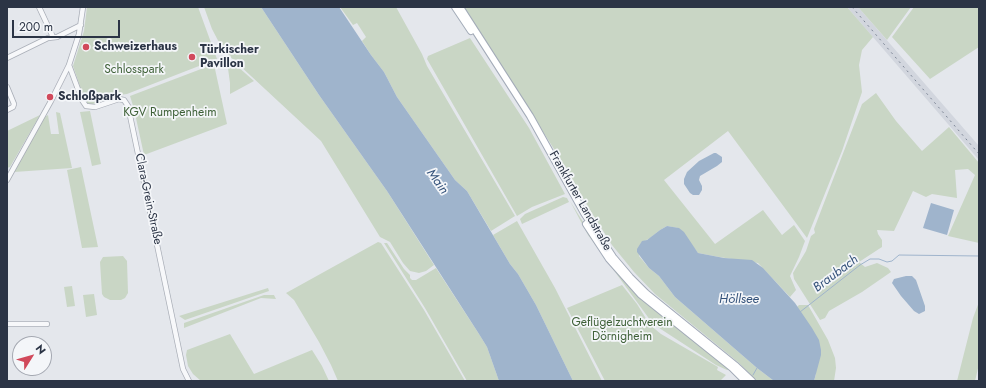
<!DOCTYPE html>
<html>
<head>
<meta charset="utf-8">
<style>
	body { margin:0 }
	#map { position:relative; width:986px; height:388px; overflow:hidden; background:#e4e7ec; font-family:Jost,sans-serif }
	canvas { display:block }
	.frame { position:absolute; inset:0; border:8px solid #2b3445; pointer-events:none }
	.north { position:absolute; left:12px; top:336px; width:40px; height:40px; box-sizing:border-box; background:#f4f6f9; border:1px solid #a4a8b1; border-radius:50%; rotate:53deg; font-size:11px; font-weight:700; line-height:16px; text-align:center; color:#2b3445 }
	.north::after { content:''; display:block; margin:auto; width:14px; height:18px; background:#d1495b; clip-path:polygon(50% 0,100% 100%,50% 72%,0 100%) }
	.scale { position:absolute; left:12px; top:20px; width:108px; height:18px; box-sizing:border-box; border:2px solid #2b3445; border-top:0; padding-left:5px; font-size:12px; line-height:14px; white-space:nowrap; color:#2b3445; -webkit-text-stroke:3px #f4f6f9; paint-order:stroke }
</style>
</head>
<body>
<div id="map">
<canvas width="986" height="388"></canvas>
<div class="frame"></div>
<div class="north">N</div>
<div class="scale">200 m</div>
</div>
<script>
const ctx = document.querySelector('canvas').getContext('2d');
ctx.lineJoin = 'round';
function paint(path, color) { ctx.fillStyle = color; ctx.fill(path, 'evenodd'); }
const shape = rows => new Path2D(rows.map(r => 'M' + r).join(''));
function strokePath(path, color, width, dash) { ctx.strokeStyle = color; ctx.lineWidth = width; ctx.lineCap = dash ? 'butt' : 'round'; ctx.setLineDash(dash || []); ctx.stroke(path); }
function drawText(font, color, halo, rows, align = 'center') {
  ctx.font = font + ' Jost,sans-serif'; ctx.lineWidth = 3.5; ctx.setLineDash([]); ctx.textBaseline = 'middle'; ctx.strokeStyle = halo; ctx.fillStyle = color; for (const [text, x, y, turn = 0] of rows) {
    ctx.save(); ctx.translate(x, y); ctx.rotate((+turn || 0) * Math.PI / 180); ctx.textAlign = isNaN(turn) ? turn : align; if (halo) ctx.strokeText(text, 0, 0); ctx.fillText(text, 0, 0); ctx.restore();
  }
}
paint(shape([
	[847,7,858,7,979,146,979,160]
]), '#d2d6de');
paint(shape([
	[87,7,198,7,217,59,127,94,119,95,93,104,89,104,85,102,84,98,73,66,84,31],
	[204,7,261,7,319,95,387,191,434,265,426,271,419,273,410,271,403,263,390,242,380,237,321,141,223,50,212,29],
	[340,7,396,7,422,54,427,66,515,216,491,231,467,191,455,180,397,97,384,72,371,55,362,41,366,37,357,23,353,25],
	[464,7,847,7,873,37,862,50,859,65,862,92,842,151,807,238,728,131,664,180,715,244,763,210,782,235,794,225,805,241,799,257,790,276,796,290,790,297,758,263,719,257,698,253,678,228,667,226,660,230,650,238,641,243,639,256,649,268,659,276,675,297,757,368,774,381,757,381,739,363,655,294,634,272,612,245,590,210,566,168],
	[858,7,911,7,887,40],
	[914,7,979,7,979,47,930,79,892,37],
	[470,38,529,128,565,194,532,207,517,216,427,59,428,56],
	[228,58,254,81,230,94,230,83,227,61],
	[209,66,215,69,227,124,144,155,134,109,130,96],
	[876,93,896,121,922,151,949,127,979,163,979,243,948,236,975,175,968,169,955,170,957,198,932,194,926,197,913,191,894,231,877,230,878,234,882,240,882,247,859,262,865,267,877,263,888,268,891,272,862,292,829,311,825,318,820,320,794,279,793,273,806,251,811,236,815,233,814,229,862,104],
	[90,111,101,164,92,166,80,112],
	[56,112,60,113,72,168,14,172,43,118,48,115,51,134,59,134],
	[40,115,10,167,7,168,7,131],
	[81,167,98,247,82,248,67,170],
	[563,197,567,198,569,202,522,224,520,219,525,214],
	[570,201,598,246,729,367,729,370,727,370,716,365,653,324,588,235],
	[517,221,555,288,602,381,573,381,536,305,518,274,510,264,493,235],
	[378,242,381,243,424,310,465,381,338,381,331,365,319,342,294,300,286,293],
	[384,243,387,243,404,269,410,275,410,278,412,280,416,280,436,268,479,334,487,347,499,381,467,381,425,308],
	[123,256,127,261,128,293,125,298,121,300,110,300,104,297,102,294,100,262,103,257],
	[622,285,637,304,650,325,661,334,718,367,717,370,726,375,720,381,605,381,567,308],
	[72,286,75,306,67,307,64,287],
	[268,288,269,291,185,320,179,316],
	[94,294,97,315,86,317,83,295],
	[264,295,274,295,276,299,261,298,184,328,184,323],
	[979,302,979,364,975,381,957,381,973,318],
	[799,305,808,305,828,340,835,358,836,368,834,381,814,381,816,374,800,312,797,307],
	[230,334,254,374,312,350,322,366,329,381,201,381,193,374,188,366,186,355,187,350]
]), '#c9d6c5');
paint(shape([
	[261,7,339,7,371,55,384,72,397,97,455,180,467,191,510,264,518,274,536,305,573,381,499,381,487,347,479,334,387,191,319,95],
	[714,153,716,153,722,157,722,162,717,166,700,176,699,180,702,186,702,190,699,195,693,195,690,193,684,184,684,179,687,172,699,161],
	[931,203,954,210,947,235,923,228],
	[667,226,679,228,684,232,698,253,724,258,752,260,763,268,795,303,812,328,819,340,821,350,821,355,814,381,774,381,757,368,675,297,659,276,649,268,637,252,637,249,642,241,647,240,660,230],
	[906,276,912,276,916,280,925,306,925,311,919,314,914,311,901,296,892,283,894,279]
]), '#9fb4cc');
strokePath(shape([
	[800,312,860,265,870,259,879,259,887,262,892,261,899,255,979,256],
	[753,375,757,368]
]), '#9fb4cc', 1);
const minor = shape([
	[39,7,53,37],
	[7,58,48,38,57,37,81,25],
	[69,65,82,100,86,106,95,107,119,99,124,100,128,106,183,369,189,381],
	[7,87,14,104,13,107,7,110],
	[7,180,51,101,69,65,79,34,83,7],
	[7,324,47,324]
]);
const major = shape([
	[455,7,471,31],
	[460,7,530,116,584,213,613,257,630,277,646,293,735,365,752,381],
	[586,224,609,259,641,295,732,368,745,381]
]);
strokePath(minor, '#a9aeb7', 6);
strokePath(major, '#a3abb8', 8);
strokePath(minor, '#f7f8fa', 4.5);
strokePath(major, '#fff', 6);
strokePath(shape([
	[852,7,979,154]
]), '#7d8696', 1, [2, 4]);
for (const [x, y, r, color] of [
	[86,47,4,"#d1495b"],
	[192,57,4,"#d1495b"],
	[50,97,4,"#d1495b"]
]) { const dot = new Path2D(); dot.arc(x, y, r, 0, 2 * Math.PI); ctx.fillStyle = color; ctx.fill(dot); strokePath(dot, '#f4f6f9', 1.5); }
drawText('bold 12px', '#2b3445', '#f4f6f9', [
	["Schweizerhaus",94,47],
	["Türkischer",200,50],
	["Pavillon",200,64],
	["Schloßpark",58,97]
], 'left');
drawText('12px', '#3f6138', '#f4f6f9', [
	["Schlosspark",134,70],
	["KGV Rumpenheim",170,113],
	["Geflügelzuchtverein",622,323],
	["Dörnigheim",622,337]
]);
drawText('12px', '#2b3445', '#f4f6f9', [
	["Clara-Grein-Straße",148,199,78],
	["Frankfurter Landstraße",580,201,60]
]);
drawText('italic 13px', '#34527a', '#f4f6f9', [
	["Main",437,182,54],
	["Braubach",836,274,-37],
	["Höllsee",739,300]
]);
</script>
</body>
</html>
